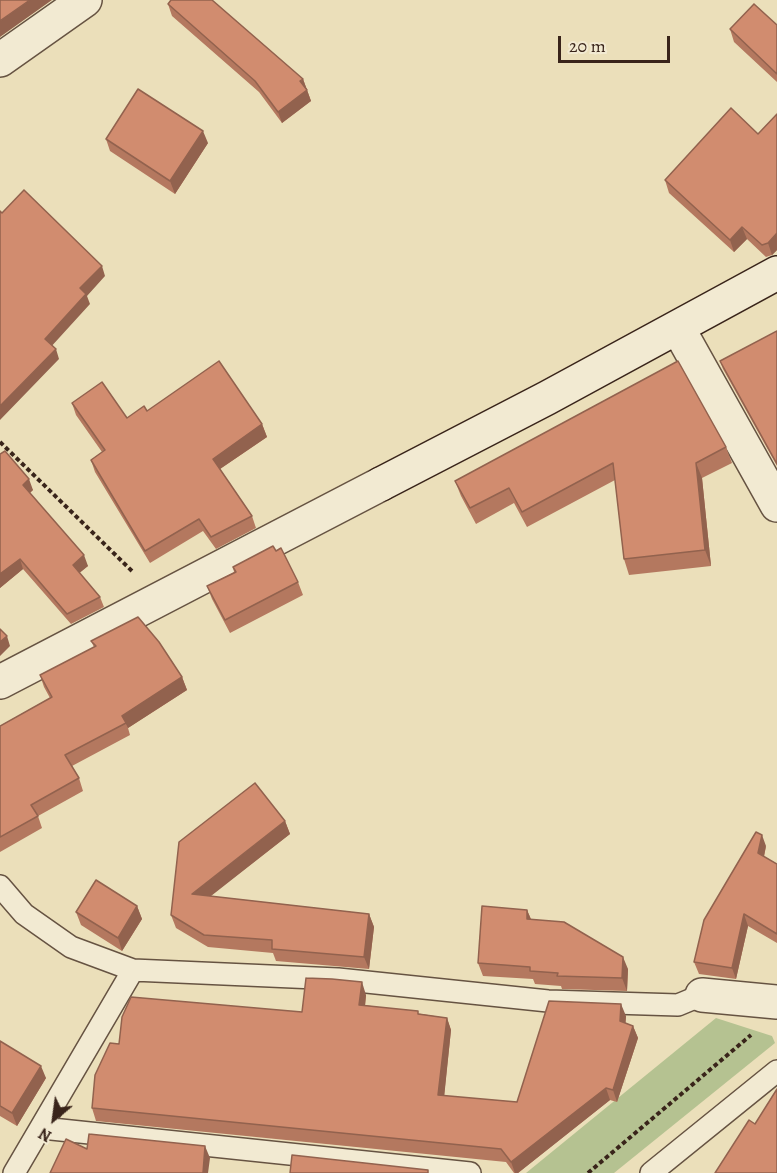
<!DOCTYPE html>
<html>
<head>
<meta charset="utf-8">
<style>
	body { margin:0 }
	#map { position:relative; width:777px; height:1173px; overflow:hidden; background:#ebdfba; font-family:Alegreya,serif }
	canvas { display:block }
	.north { position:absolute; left:24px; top:1089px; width:60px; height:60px; -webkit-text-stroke:4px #f2ead2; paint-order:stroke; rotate:209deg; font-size:16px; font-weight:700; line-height:24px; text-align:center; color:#39241a }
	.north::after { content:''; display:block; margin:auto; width:21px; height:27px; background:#39241a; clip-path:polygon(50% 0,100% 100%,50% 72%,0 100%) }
	.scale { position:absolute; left:558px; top:36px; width:112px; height:27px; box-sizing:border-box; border:3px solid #39241a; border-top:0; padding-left:8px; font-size:18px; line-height:21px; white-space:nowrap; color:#39241a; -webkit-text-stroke:4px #f2ead2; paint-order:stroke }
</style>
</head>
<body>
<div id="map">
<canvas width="777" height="1173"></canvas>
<div class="north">N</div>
<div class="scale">20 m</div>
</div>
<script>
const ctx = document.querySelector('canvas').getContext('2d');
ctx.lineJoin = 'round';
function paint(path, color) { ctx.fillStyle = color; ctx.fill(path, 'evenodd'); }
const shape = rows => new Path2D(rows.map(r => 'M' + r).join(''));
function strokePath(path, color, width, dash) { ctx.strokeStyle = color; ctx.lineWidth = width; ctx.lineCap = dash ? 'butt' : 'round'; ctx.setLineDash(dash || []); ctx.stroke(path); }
paint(shape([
	[716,1018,772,1036,775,1043,614,1173,526,1173]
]), '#b5c291');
const lane = shape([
	[0,886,24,914,71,947,133,970,338,979,548,1001,678,1005,702,995],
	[42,1128,470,1173],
	[14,1173,133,970],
	[651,1173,777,1071]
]);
const street = shape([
	[0,60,85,0],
	[678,328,777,505],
	[0,682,381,484],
	[702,995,777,1002]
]);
const secondary = shape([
	[381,484,547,398,777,273]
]);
strokePath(lane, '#665342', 24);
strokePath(street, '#665342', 36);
strokePath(secondary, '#39241a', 36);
strokePath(shape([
	[0,442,133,572],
	[588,1173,751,1035]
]), '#39241a', 4, [4.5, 3]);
strokePath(lane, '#f2ead2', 21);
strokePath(street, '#f2ead2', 33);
strokePath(secondary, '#f2ead2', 33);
paint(shape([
	[168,4,303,79,311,101,282,123,259,92,172,16],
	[777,25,777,82,734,42,730,29],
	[777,114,777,250,772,255,766,257,747,239,734,252,669,193,665,180,758,134],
	[106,139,208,143,175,194,110,151],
	[777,331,777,466,723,369,720,361],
	[72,403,127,418,147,411,262,424,267,437,220,469,252,516,256,528,216,549,203,531,150,563,95,472,91,460,102,452,76,415],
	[726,447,732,463,702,478,711,566,629,575,624,559,615,480,527,527,514,503,476,524,461,496,455,481],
	[0,454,33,490,30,493,88,566,79,573,100,597,104,607,71,624,23,569,0,588],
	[233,567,298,582,303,595,230,633,212,599,207,586,234,572],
	[91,641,182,677,187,690,128,728,130,735,72,766,79,778,83,791,38,816,42,828,0,852,0,726,50,698,44,687,40,675,94,647],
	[285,821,290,834,210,896,369,914,374,927,369,969,276,961,273,953,208,947,176,928,171,915],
	[766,846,764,857,777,864,777,943,748,926,736,979,699,974,694,962],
	[137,906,142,919,122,951,81,925,76,912],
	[527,910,531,919,628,969,627,991,562,989,561,986,535,984,533,979,483,976,478,963],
	[366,995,365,1005,447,1018,451,1030,444,1096,517,1102,626,1016,625,1023,633,1026,638,1038,617,1102,610,1100,518,1173,514,1173,506,1162,96,1121,92,1108,302,1012],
	[0,1041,46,1078,17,1126,0,1116]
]), '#b4785f');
paint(shape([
	[30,0,52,0,0,37,0,21],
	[303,79,311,101,282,123,278,112],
	[203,131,208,143,175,194,170,181],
	[742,227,747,239,734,252,730,240],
	[777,233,777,250,772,255,768,243],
	[102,266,105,276,87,296,90,304,49,349,45,339,80,288],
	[56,349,59,359,0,420,0,406],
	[262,424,267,437,217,471,213,459],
	[696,463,702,478,711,566,705,550],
	[29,479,33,490,27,495,23,485],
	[84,555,88,566,77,575,73,565],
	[20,559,23,569,0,588,0,574],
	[7,636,10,646,0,656,0,642],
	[182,677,187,690,128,728,122,716],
	[285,821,290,834,197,907,192,894],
	[762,835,766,846,762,865,758,853],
	[137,906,142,919,122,951,118,938],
	[527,910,532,922,527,919],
	[369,914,374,927,369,969,364,957],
	[744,914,748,926,736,979,732,968],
	[623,957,628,969,627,991,622,978],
	[362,982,366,995,364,1017,359,1005],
	[621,1004,626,1016,625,1034,620,1021],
	[447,1018,451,1030,443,1108,438,1095],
	[633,1026,638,1038,617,1102,613,1090],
	[41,1066,46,1078,17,1126,12,1113],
	[606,1088,610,1100,518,1173,515,1173,511,1162],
	[205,1146,210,1158,208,1173,203,1173]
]), '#92624e');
const building = shape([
	[0,0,30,0,0,21,0,0],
	[171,0,212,0,303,79,300,81,307,90,278,112,255,81,168,4,171,0],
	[754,4,777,25,777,74,730,29,754,4],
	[138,89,203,131,170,181,106,139,138,89],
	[731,108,758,134,777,114,777,233,768,243,762,245,742,227,730,240,665,180,731,108],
	[24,190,102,266,80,288,86,294,45,339,56,349,0,406,0,211,2,213,24,190],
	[777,331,777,464,720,361,777,331],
	[219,361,262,424,213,459,252,516,211,537,199,519,145,551,91,460,105,450,72,403,102,382,127,418,144,406,147,411,219,361],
	[678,361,726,447,696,463,705,550,624,559,613,463,522,512,509,488,470,508,455,481,678,361],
	[5,451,29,479,23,485,84,555,73,565,100,597,67,614,20,559,0,574,0,454,5,451],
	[273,546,276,551,281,548,298,582,225,620,207,586,236,572,233,567,273,546],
	[138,617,159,642,182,677,122,716,126,723,65,755,79,778,31,805,38,816,0,837,0,726,52,697,40,675,96,646,91,641,138,617],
	[0,629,7,636,0,642,0,629],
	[255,783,285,821,192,894,369,914,364,957,272,949,272,940,204,935,171,915,179,842,255,783],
	[756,832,762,835,758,853,777,864,777,934,744,914,732,968,694,962,704,920,756,832],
	[96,880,137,906,118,938,76,912,96,880],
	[482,906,527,910,527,919,564,922,623,957,622,978,557,976,558,973,530,971,530,967,478,963,482,906],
	[306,978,332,979,362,982,359,1005,418,1011,418,1014,447,1018,438,1095,517,1102,549,1001,621,1004,620,1021,633,1026,613,1090,606,1088,511,1162,501,1149,92,1108,95,1075,110,1043,119,1044,122,1017,131,997,302,1012,306,978],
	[0,1041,41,1066,12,1113,0,1106,0,1041],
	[777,1089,777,1173,715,1173,749,1120,755,1124,777,1089],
	[89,1134,205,1146,203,1173,50,1173,66,1139,87,1149,89,1134],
	[292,1155,428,1170,428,1173,290,1173,292,1155]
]);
paint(building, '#d18c6f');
strokePath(building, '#92624e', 1.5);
</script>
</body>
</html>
